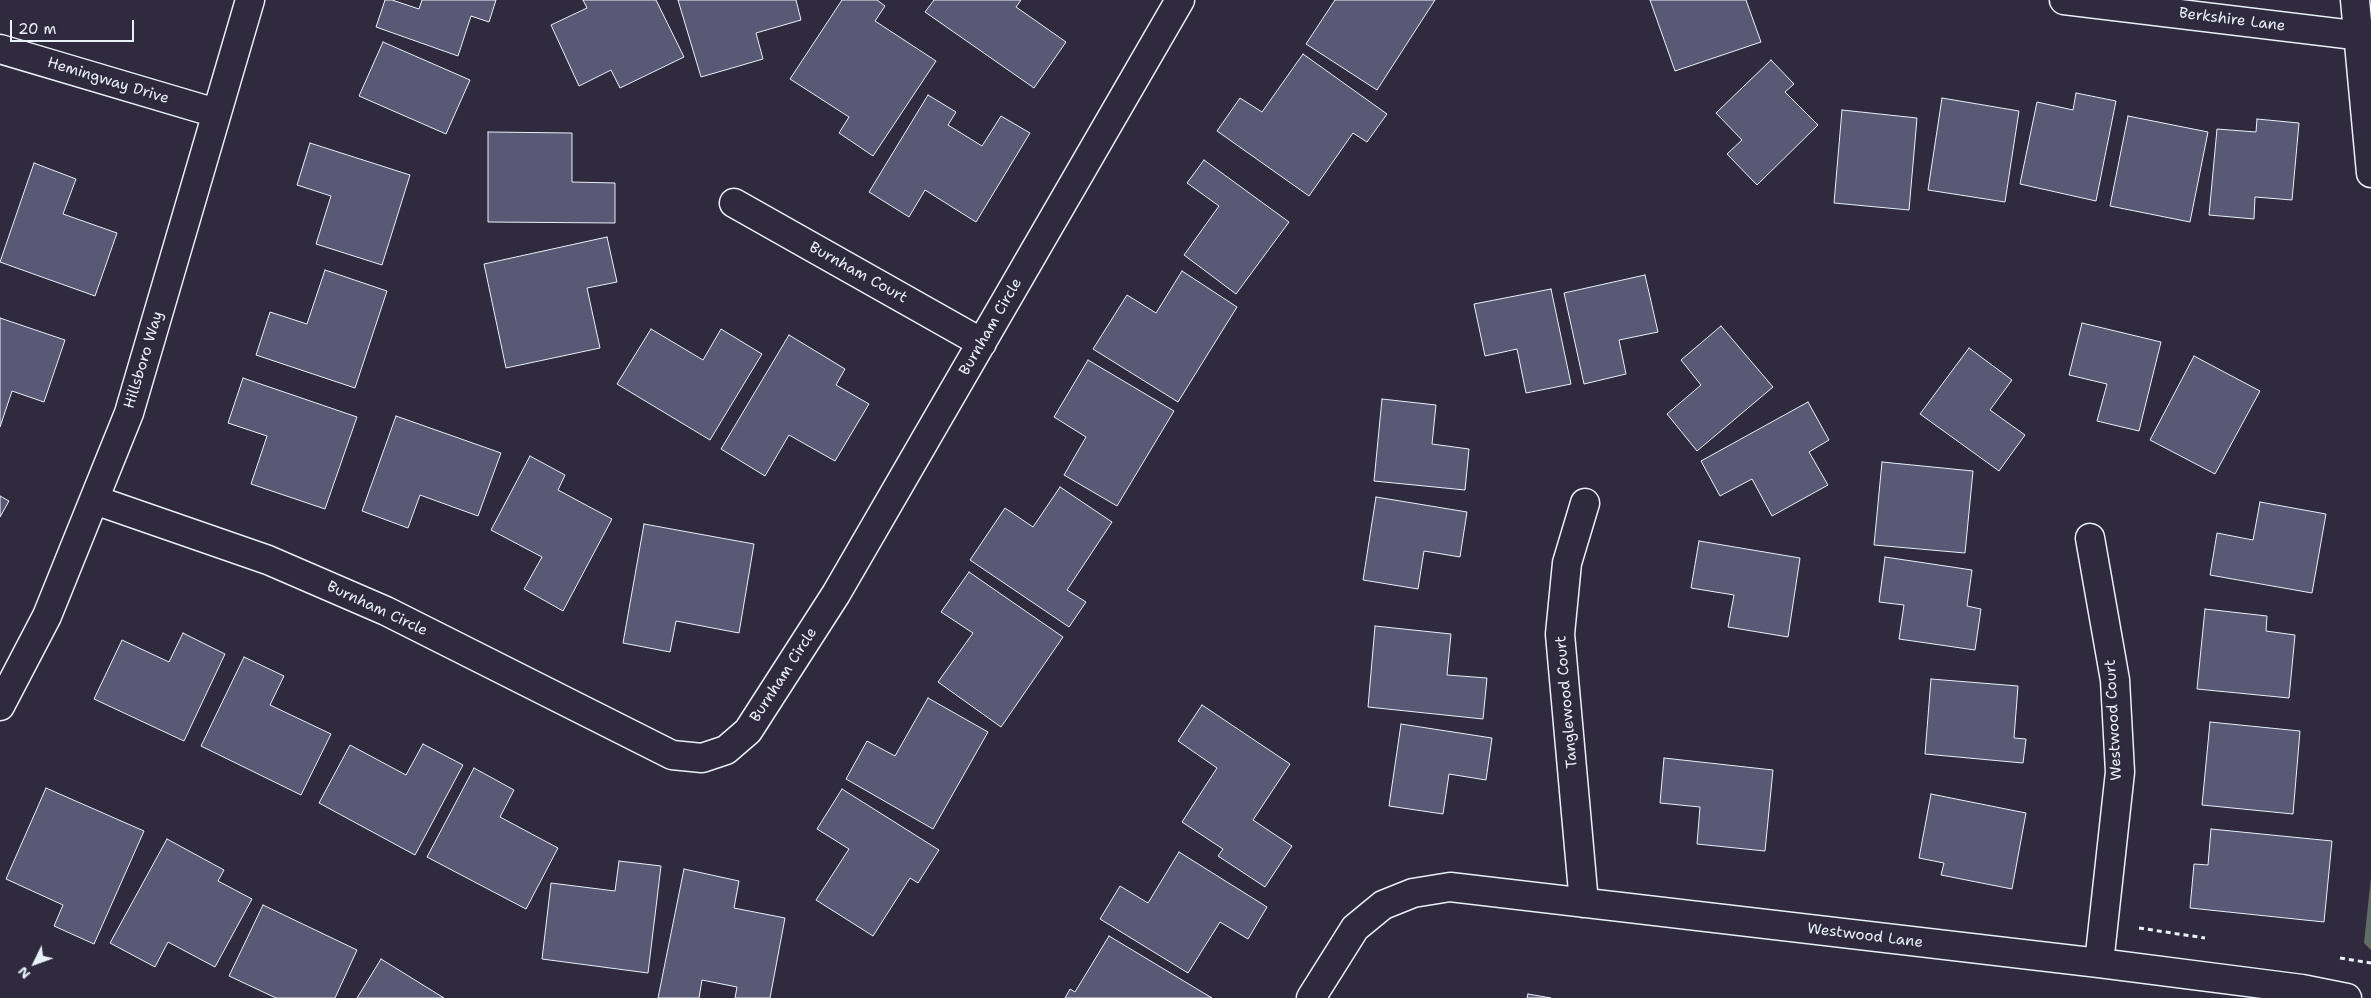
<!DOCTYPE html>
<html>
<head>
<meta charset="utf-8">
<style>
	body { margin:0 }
	#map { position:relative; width:2371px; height:998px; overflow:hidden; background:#2f2a3d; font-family:"Shantell Sans",sans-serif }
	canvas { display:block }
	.north { position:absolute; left:10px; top:938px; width:50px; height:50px; -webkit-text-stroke:4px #2f2a3d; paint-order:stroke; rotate:228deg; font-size:14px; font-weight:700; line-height:20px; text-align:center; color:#e8f1f8 }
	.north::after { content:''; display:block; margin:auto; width:18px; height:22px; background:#e8f1f8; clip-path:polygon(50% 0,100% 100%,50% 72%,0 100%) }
	.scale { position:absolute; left:10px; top:20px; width:124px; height:22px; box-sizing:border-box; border:2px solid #e8f1f8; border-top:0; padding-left:6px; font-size:15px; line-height:18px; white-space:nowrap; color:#e8f1f8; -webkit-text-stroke:4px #2f2a3d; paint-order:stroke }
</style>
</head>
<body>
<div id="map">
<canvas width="2371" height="998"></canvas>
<div class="north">N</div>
<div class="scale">20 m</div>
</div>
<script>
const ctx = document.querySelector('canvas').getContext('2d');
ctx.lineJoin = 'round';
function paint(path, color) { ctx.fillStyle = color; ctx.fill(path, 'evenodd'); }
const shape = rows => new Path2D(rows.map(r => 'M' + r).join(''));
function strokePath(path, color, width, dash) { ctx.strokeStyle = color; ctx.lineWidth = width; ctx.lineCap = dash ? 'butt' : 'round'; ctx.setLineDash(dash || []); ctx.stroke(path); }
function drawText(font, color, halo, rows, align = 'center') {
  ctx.font = font + ' "Shantell Sans",sans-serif'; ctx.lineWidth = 4; ctx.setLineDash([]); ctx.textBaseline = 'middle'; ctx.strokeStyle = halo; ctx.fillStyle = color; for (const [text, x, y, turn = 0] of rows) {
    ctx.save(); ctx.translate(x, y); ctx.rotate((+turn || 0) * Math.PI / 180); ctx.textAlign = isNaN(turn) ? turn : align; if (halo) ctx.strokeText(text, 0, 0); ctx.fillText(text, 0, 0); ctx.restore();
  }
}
paint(shape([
	[2371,877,2371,950,2364,943]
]), '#616e63');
const building = shape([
	[385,0,392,0,419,9,422,0,496,0,489,22,471,16,458,56,376,27,385,0],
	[583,0,656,0,684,57,620,88,611,70,579,86,551,25,587,8,583,0],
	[678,0,796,0,801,20,756,33,763,59,701,77,678,0],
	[842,0,877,0,885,6,875,21,936,61,873,156,839,133,849,117,790,79,842,0],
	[934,0,1021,0,1016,7,1066,42,1034,88,925,12,934,0],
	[1335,0,1435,0,1377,90,1306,44,1335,0],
	[1650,0,1746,0,1761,42,1675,71,1650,0],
	[383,42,470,80,446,134,359,96,383,42],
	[1303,54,1387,114,1367,142,1353,133,1309,196,1217,131,1240,98,1262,112,1303,54],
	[1771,60,1794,84,1785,92,1818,125,1757,185,1727,154,1742,140,1716,113,1771,60],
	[2076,93,2116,101,2096,201,2020,184,2037,102,2073,110,2076,93],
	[928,95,956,112,948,125,982,146,1001,116,1030,133,976,222,925,190,909,217,869,192,928,95],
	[1942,98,2019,111,2005,202,1928,190,1942,98],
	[1842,110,1917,118,1909,210,1834,203,1842,110],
	[2128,116,2208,132,2190,222,2110,206,2128,116],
	[2257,119,2299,123,2292,200,2255,197,2254,219,2209,215,2217,129,2256,132,2257,119],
	[488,132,572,133,572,182,615,183,615,223,488,222,488,132],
	[310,143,410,175,382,265,316,244,331,196,297,185,310,143],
	[1204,160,1289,222,1236,294,1184,255,1219,206,1187,183,1204,160],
	[34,163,76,179,63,214,117,233,95,296,0,262,34,163],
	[607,237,617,282,587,288,600,348,506,368,484,264,607,237],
	[325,270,387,291,355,388,256,355,270,312,307,324,325,270],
	[1182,271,1237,307,1178,402,1093,349,1127,295,1156,313,1182,271],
	[1645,275,1658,332,1619,340,1626,374,1584,384,1564,293,1645,275],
	[1551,289,1571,384,1526,393,1517,349,1485,356,1474,304,1551,289],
	[0,318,65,340,44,402,12,391,0,427,0,318],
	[2082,323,2161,342,2139,431,2097,421,2107,384,2069,375,2082,323],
	[1721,326,1773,387,1697,451,1667,414,1701,385,1681,360,1721,326],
	[651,329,703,360,721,329,762,354,710,440,617,384,651,329],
	[789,335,845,369,836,385,869,404,835,461,789,435,765,476,721,449,789,335],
	[1969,348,2012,380,1990,410,2025,435,1999,471,1920,414,1969,348],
	[2194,356,2260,391,2215,474,2150,440,2194,356],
	[1088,360,1174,411,1117,506,1064,475,1086,437,1054,417,1088,360],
	[243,378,357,417,325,509,251,484,267,436,228,423,243,378],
	[1382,399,1436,405,1432,444,1469,449,1465,490,1374,481,1382,399],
	[1808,402,1829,440,1809,452,1828,485,1772,516,1752,479,1720,496,1701,461,1808,402],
	[396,416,501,453,478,516,420,495,408,528,362,511,396,416],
	[530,456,565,475,558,490,612,519,563,611,524,589,542,557,491,530,530,456],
	[1882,462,1973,471,1965,553,1874,545,1882,462],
	[1060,487,1112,522,1067,590,1086,602,1069,627,970,560,1005,508,1033,527,1060,487],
	[0,496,9,501,0,517,0,496],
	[1376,497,1467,512,1460,557,1424,551,1418,589,1363,580,1376,497],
	[2260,502,2326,514,2312,593,2210,575,2217,533,2253,540,2260,502],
	[644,524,754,544,739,633,676,621,670,652,623,643,644,524],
	[1699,541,1800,558,1788,637,1728,627,1734,595,1691,588,1699,541],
	[1885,557,1972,570,1967,606,1981,609,1975,650,1899,639,1904,605,1879,602,1885,557],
	[969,572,1063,637,1001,727,938,682,973,633,941,612,969,572],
	[2205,609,2267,616,2266,631,2295,635,2289,698,2197,689,2205,609],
	[1375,626,1451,634,1447,675,1487,678,1483,719,1368,707,1375,626],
	[183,633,225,654,184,741,94,699,122,640,169,662,183,633],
	[244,657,284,676,270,705,331,734,301,795,201,746,244,657],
	[1931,679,2018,686,2014,738,2026,739,2023,763,1925,754,1931,679],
	[928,698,988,732,933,829,846,779,867,741,895,756,928,698],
	[1202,705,1290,764,1253,820,1292,846,1265,887,1218,856,1223,849,1182,822,1217,768,1178,741,1202,705],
	[2210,722,2300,731,2293,814,2202,805,2210,722],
	[1401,724,1492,738,1486,780,1449,774,1443,814,1389,806,1401,724],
	[423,744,463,765,415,855,319,803,350,745,406,775,423,744],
	[1664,758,1773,770,1765,851,1697,844,1700,807,1660,803,1664,758],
	[474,768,514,790,500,817,558,848,526,909,427,857,474,768],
	[46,788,144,831,94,944,54,926,63,905,6,879,46,788],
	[842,789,939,850,918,883,910,878,873,936,816,900,849,849,817,829,842,789],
	[1931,794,2026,813,2012,889,1941,875,1944,863,1919,858,1931,794],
	[2211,829,2332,841,2324,922,2190,908,2194,864,2208,865,2211,829],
	[167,839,224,870,218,881,252,899,215,967,168,942,155,967,110,943,167,839],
	[1179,852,1267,907,1248,939,1220,922,1188,973,1100,919,1120,886,1148,903,1179,852],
	[619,861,661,866,648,973,542,959,551,883,615,891,619,861],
	[684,869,739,881,734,908,785,918,770,998,735,998,737,987,702,980,699,998,658,998,684,869],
	[263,905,357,950,335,998,276,998,229,976,263,905],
	[1109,936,1212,998,1065,998,1070,989,1075,992,1109,936],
	[381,959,444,998,357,998,381,959],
	[1528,994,1551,998,1527,998,1528,994]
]);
paint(building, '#595976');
strokePath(building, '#e8f1f8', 1);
const street = shape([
	[2064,0,2371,37],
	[2355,0,2371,173],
	[0,49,216,113],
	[734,203,982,343],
	[95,500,268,560,386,611,672,755,702,758,726,750,748,731,836,594,1180,0],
	[2090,538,2115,680,2120,772,2099,963],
	[0,706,47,616,129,413,250,0],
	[1584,903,1560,634,1567,563,1585,503],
	[1311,998,1355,928,1383,905,1413,893,1450,887,2099,963,2302,989,2347,998]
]);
strokePath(street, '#e8f1f8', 31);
strokePath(shape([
	[2139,928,2205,938],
	[2340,958,2371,963]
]), '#e8f1f8', 3, [5, 4]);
strokePath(street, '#2f2a3d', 28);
drawText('15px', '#e8f1f8', '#2f2a3d', [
	["Berkshire Lane",2232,20,7],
	["Hemingway Drive",108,81,17],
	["Burnham Court",858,273,29],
	["Burnham Circle",991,327,-60],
	["Hillsboro Way",144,360,-73],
	["Burnham Circle",377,609,25],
	["Burnham Circle",784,675,-57],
	["Tanglewood Court",1567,702,-95],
	["Westwood Court",2114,720,-93],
	["Westwood Lane",1865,936,7]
]);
</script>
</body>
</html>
